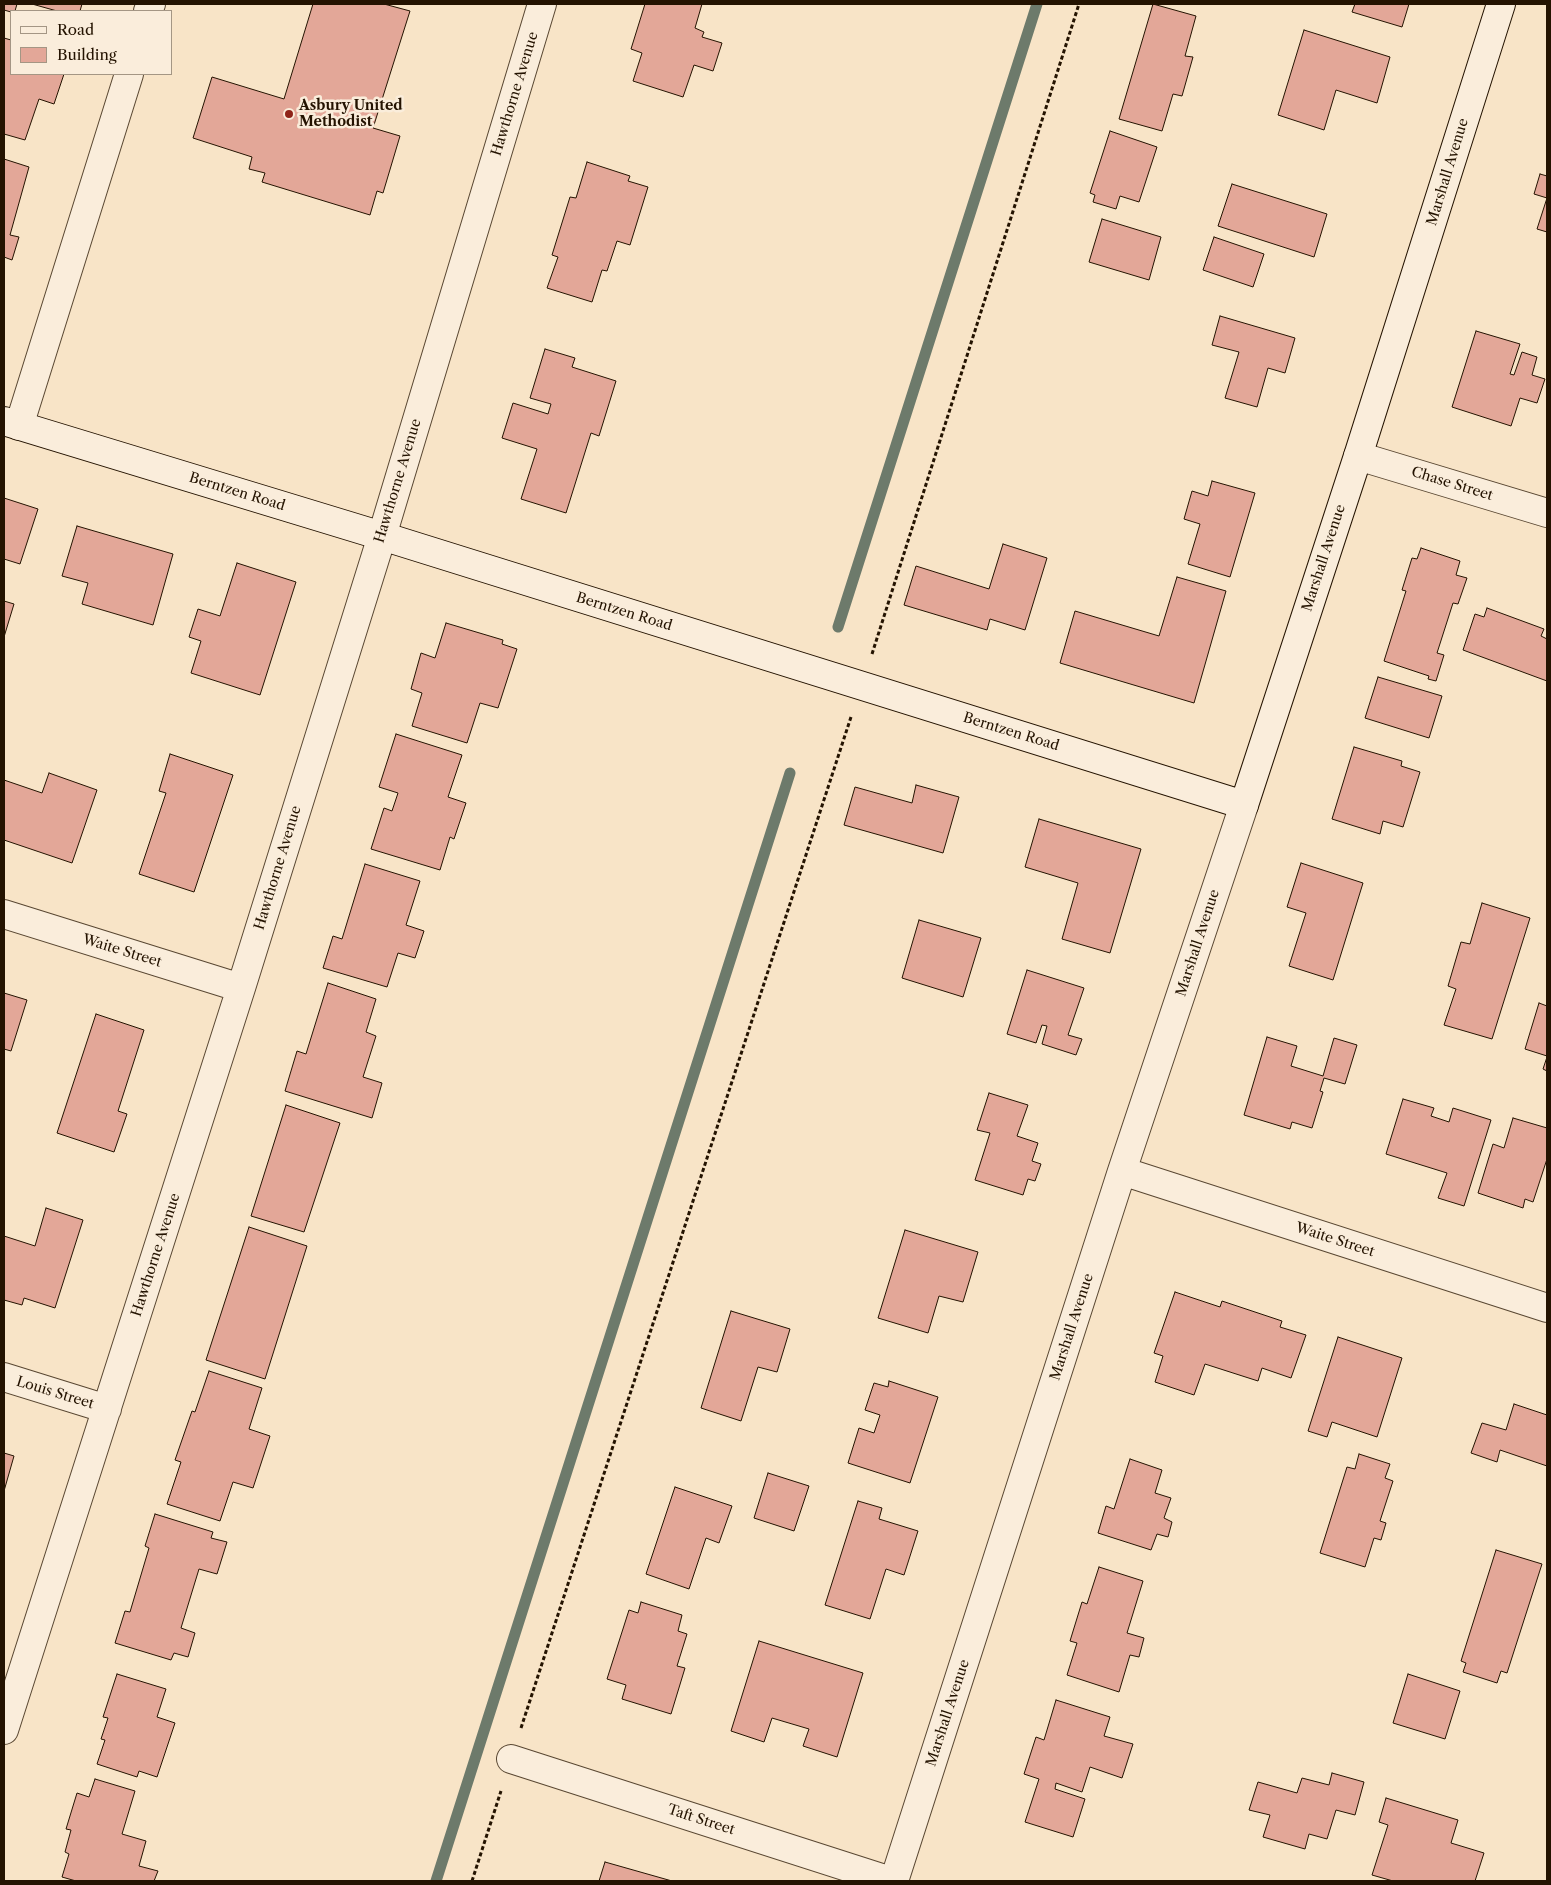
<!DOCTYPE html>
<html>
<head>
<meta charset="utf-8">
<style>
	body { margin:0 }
	#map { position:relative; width:1551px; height:1885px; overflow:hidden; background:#f8e4c7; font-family:"Libre Caslon Text",serif }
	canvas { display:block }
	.frame { position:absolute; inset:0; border:5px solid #241301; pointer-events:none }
	.legend { position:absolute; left:10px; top:10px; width:162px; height:65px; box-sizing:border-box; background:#faeddb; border:1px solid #a49684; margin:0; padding:6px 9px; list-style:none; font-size:15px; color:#241301 }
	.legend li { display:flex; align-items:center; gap:10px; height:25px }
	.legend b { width:25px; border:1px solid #a49684 }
</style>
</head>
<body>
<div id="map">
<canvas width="1551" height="1885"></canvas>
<div class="frame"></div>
<ul class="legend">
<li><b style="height:6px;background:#faeddb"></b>Road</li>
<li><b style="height:14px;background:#e3a798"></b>Building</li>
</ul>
</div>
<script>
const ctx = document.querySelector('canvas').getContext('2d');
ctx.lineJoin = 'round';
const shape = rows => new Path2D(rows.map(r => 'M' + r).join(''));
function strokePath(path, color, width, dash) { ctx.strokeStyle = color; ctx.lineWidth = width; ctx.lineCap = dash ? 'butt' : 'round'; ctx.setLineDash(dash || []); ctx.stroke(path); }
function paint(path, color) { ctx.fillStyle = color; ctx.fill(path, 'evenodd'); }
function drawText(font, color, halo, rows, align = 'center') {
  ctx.font = font + ' "Libre Caslon Text",serif'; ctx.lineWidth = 5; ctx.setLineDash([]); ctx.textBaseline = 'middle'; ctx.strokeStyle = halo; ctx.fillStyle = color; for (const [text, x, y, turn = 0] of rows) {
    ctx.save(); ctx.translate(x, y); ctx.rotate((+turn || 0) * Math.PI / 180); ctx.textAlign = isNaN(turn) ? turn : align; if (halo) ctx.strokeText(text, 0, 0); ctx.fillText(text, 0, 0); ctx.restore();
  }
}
strokePath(shape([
	[838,627,1037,4],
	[436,1881,790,773]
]), '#6d7a6b', 11);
const building = shape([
	[4,4,17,4,15,11,11,12,4,10,4,4],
	[32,4,82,4,80,11,57,11,32,4],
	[313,4,384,4,410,11,373,128,400,136,383,193,377,191,370,215,262,182,265,173,249,169,252,157,193,138,212,77,284,99,313,4],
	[645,4,702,4,695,28,704,32,702,37,722,43,713,71,694,65,683,97,633,81,642,53,631,49,645,4],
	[1153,4,1196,16,1185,56,1193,57,1182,96,1173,94,1162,131,1119,119,1153,4],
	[1355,4,1409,4,1402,27,1352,12,1355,4],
	[1304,30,1390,57,1377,103,1336,90,1324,130,1278,115,1304,30],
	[4,38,11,40,11,74,64,74,54,104,39,99,25,140,4,134,4,38],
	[1110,131,1157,147,1139,202,1120,196,1116,209,1093,202,1095,195,1090,193,1110,131],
	[4,159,29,167,10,235,19,237,12,260,4,257,4,159],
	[587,162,630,176,628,181,648,187,630,245,617,241,607,271,602,270,592,302,547,288,558,257,552,255,570,197,576,198,587,162],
	[1540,174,1547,176,1547,232,1537,229,1547,198,1534,194,1540,174],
	[1232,184,1327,214,1314,257,1218,226,1232,184],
	[1102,219,1161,237,1149,280,1089,262,1102,219],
	[1214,237,1264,254,1253,287,1203,270,1214,237],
	[1220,316,1295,338,1285,373,1268,368,1257,407,1225,398,1239,352,1212,345,1220,316],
	[1476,331,1520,344,1510,374,1514,375,1522,352,1537,357,1532,375,1545,379,1537,403,1520,398,1511,426,1452,407,1476,331],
	[545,349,575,358,572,367,616,381,599,436,591,433,566,513,521,499,537,449,502,438,513,403,548,414,551,404,530,398,545,349],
	[1212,481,1255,493,1230,577,1188,564,1200,524,1184,519,1192,491,1208,496,1212,481],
	[4,498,38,509,20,564,4,559,4,498],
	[77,526,173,554,153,625,82,604,88,583,62,576,77,526],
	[1003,544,1047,558,1025,630,990,619,987,630,904,605,916,566,989,589,1003,544],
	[1421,548,1460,561,1456,575,1467,578,1458,604,1453,603,1437,653,1444,655,1436,681,1428,679,1429,676,1384,661,1406,591,1402,590,1412,558,1417,559,1421,548],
	[237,563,296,582,260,695,191,673,201,641,189,637,198,609,220,616,237,563],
	[1177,577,1226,591,1194,703,1060,663,1075,611,1159,636,1177,577],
	[4,601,14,604,4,637,4,601],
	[1487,608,1544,629,1541,636,1547,639,1547,681,1463,650,1475,614,1484,617,1487,608],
	[446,623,503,640,502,644,517,649,498,708,480,703,467,743,412,726,422,693,411,689,421,653,435,658,446,623],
	[1378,677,1442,696,1429,738,1365,718,1378,677],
	[396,734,462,755,448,797,466,803,454,839,450,837,440,870,371,849,384,808,392,811,398,793,379,787,396,734],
	[1354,747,1402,761,1401,766,1420,772,1403,827,1383,821,1380,834,1332,819,1354,747],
	[170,754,233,775,194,892,139,874,166,793,159,791,170,754],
	[49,773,97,790,72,863,4,840,4,780,42,793,49,773],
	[916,785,959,797,943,853,844,825,855,787,912,803,916,785],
	[1039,819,1141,849,1110,953,1062,939,1078,883,1025,867,1039,819],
	[1301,863,1363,883,1333,980,1289,966,1306,913,1287,907,1301,863],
	[365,864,420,881,406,925,424,931,415,958,398,953,387,987,323,968,333,936,342,939,365,864],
	[1482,903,1530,918,1492,1039,1444,1025,1456,989,1448,986,1461,942,1470,944,1482,903],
	[919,920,981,938,963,997,902,978,919,920],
	[1027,970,1084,988,1068,1035,1082,1039,1076,1055,1042,1044,1047,1026,1042,1025,1036,1043,1007,1034,1027,970],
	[328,983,376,999,366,1032,376,1036,363,1077,382,1083,372,1118,285,1091,297,1051,306,1054,328,983],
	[4,993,27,1000,11,1051,4,1049,4,993],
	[1539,1003,1547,1006,1547,1056,1525,1049,1539,1003],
	[96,1014,144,1030,118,1111,127,1114,114,1152,57,1133,96,1014],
	[1267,1037,1297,1046,1291,1066,1323,1076,1334,1038,1357,1045,1345,1084,1324,1078,1320,1091,1323,1092,1312,1128,1292,1122,1290,1129,1244,1115,1267,1037],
	[1547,1057,1547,1071,1543,1069,1547,1057],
	[989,1093,1028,1105,1017,1136,1038,1143,1032,1161,1041,1164,1035,1181,1028,1179,1023,1195,975,1180,990,1133,977,1130,989,1093],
	[1403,1099,1434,1108,1431,1116,1449,1122,1453,1108,1491,1120,1464,1206,1438,1198,1447,1173,1386,1154,1403,1099],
	[286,1105,340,1123,304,1232,251,1216,286,1105],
	[1513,1118,1547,1128,1547,1159,1533,1202,1525,1199,1523,1208,1478,1193,1493,1144,1504,1148,1513,1118],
	[46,1208,83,1220,55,1308,24,1298,22,1305,4,1300,4,1236,35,1246,46,1208],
	[249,1227,307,1246,265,1379,206,1360,249,1227],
	[905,1230,978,1252,963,1302,939,1296,928,1333,878,1318,905,1230],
	[1175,1292,1220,1307,1222,1301,1282,1321,1280,1327,1306,1335,1291,1378,1262,1368,1258,1381,1205,1364,1194,1395,1155,1382,1163,1356,1154,1353,1175,1292],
	[731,1311,790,1329,777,1372,758,1367,741,1421,701,1408,731,1311],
	[1338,1337,1402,1358,1377,1437,1332,1422,1327,1437,1308,1431,1338,1337],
	[209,1371,262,1388,249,1429,270,1436,253,1488,233,1482,220,1521,167,1504,181,1462,175,1460,192,1411,195,1412,209,1371],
	[889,1381,938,1397,910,1483,848,1463,859,1428,874,1433,880,1415,865,1410,874,1383,888,1387,889,1381],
	[1514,1404,1547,1415,1547,1466,1500,1450,1497,1462,1471,1453,1482,1423,1506,1430,1514,1404],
	[4,1453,14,1456,4,1491,4,1453],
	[1359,1454,1390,1464,1385,1478,1393,1481,1380,1521,1386,1523,1381,1540,1374,1538,1365,1567,1320,1553,1347,1467,1355,1469,1359,1454],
	[1130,1459,1162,1470,1155,1493,1171,1498,1164,1518,1172,1522,1168,1537,1157,1534,1151,1550,1098,1533,1106,1506,1114,1509,1130,1459],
	[768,1473,809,1486,794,1531,754,1518,768,1473],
	[675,1487,732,1506,719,1543,706,1538,689,1589,646,1574,675,1487],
	[858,1501,882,1508,879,1519,918,1531,904,1575,886,1569,870,1619,825,1605,858,1501],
	[155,1514,213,1532,211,1538,227,1542,217,1574,199,1569,181,1628,195,1633,188,1657,174,1653,171,1660,115,1643,125,1611,130,1612,149,1548,145,1546,155,1514],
	[1496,1550,1542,1564,1507,1673,1501,1671,1497,1683,1463,1672,1466,1663,1461,1661,1496,1550],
	[1099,1567,1143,1581,1127,1633,1144,1638,1139,1657,1130,1655,1119,1692,1067,1675,1077,1643,1070,1641,1082,1602,1087,1604,1099,1567],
	[641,1602,682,1615,678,1631,687,1634,677,1666,685,1668,671,1714,622,1699,626,1685,607,1679,629,1610,638,1613,641,1602],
	[759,1641,863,1673,837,1757,803,1746,809,1729,772,1718,764,1742,731,1731,759,1641],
	[117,1674,166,1689,157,1717,175,1723,157,1777,139,1771,137,1777,97,1764,105,1740,101,1739,108,1718,103,1717,117,1674],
	[1408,1674,1460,1691,1445,1739,1393,1723,1408,1674],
	[1056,1700,1110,1717,1104,1736,1133,1744,1122,1778,1090,1767,1082,1792,1056,1783,1055,1789,1085,1799,1073,1837,1025,1822,1039,1779,1024,1774,1036,1737,1044,1740,1056,1700],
	[1332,1773,1364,1782,1355,1815,1336,1810,1327,1839,1309,1834,1305,1849,1263,1837,1270,1815,1249,1810,1258,1782,1297,1793,1302,1778,1329,1785,1332,1773],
	[95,1779,135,1791,122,1834,146,1841,139,1866,158,1871,154,1881,76,1881,62,1877,69,1854,65,1852,71,1830,66,1829,77,1793,89,1797,95,1779],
	[1386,1798,1458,1820,1451,1843,1484,1853,1475,1881,1393,1881,1372,1875,1388,1825,1379,1822,1386,1798],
	[605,1862,672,1881,599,1881,605,1862]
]);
paint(building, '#e3a798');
strokePath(building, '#241301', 1);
const street = shape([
	[148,11,151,4],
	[19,426,129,74],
	[1358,456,1547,513],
	[4,914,241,988],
	[1122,1171,1547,1308],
	[4,1377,107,1409],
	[4,1730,241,988,382,536,542,4],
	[511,1759,891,1881],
	[894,1881,1122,1171,1244,805]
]);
const secondary = shape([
	[4,421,382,536,1244,805,1358,456,1501,4]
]);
strokePath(street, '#594732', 30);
strokePath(secondary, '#241301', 30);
strokePath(shape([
	[872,654,1079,4],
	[521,1728,851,717],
	[472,1881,501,1791]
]), '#241301', 3, [4, 2.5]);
strokePath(street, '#faeddb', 28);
strokePath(secondary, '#faeddb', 28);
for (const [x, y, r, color] of [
	[289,114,5,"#8f2418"]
]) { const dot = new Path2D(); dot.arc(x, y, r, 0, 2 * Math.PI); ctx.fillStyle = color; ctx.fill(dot); strokePath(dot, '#faeddb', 2); }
drawText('14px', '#241301', '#faeddb', [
	["Hawthorne Avenue",515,94,-73],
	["Marshall Avenue",1448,172,-73],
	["Hawthorne Avenue",398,481,-73],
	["Chase Street",1452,484,17],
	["Berntzen Road",237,492,17],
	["Marshall Avenue",1324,558,-72],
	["Berntzen Road",624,612,17],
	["Berntzen Road",1011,732,17],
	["Hawthorne Avenue",278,868,-73],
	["Marshall Avenue",1198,943,-72],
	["Waite Street",122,951,17],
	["Waite Street",1335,1240,18],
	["Hawthorne Avenue",156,1255,-72],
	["Marshall Avenue",1072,1327,-72],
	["Louis Street",55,1393,17],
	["Marshall Avenue",948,1713,-72],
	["Taft Street",701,1820,18]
]);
drawText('bold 14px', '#241301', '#faeddb', [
	["Asbury United",299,106],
	["Methodist",299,122]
], 'left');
</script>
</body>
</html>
